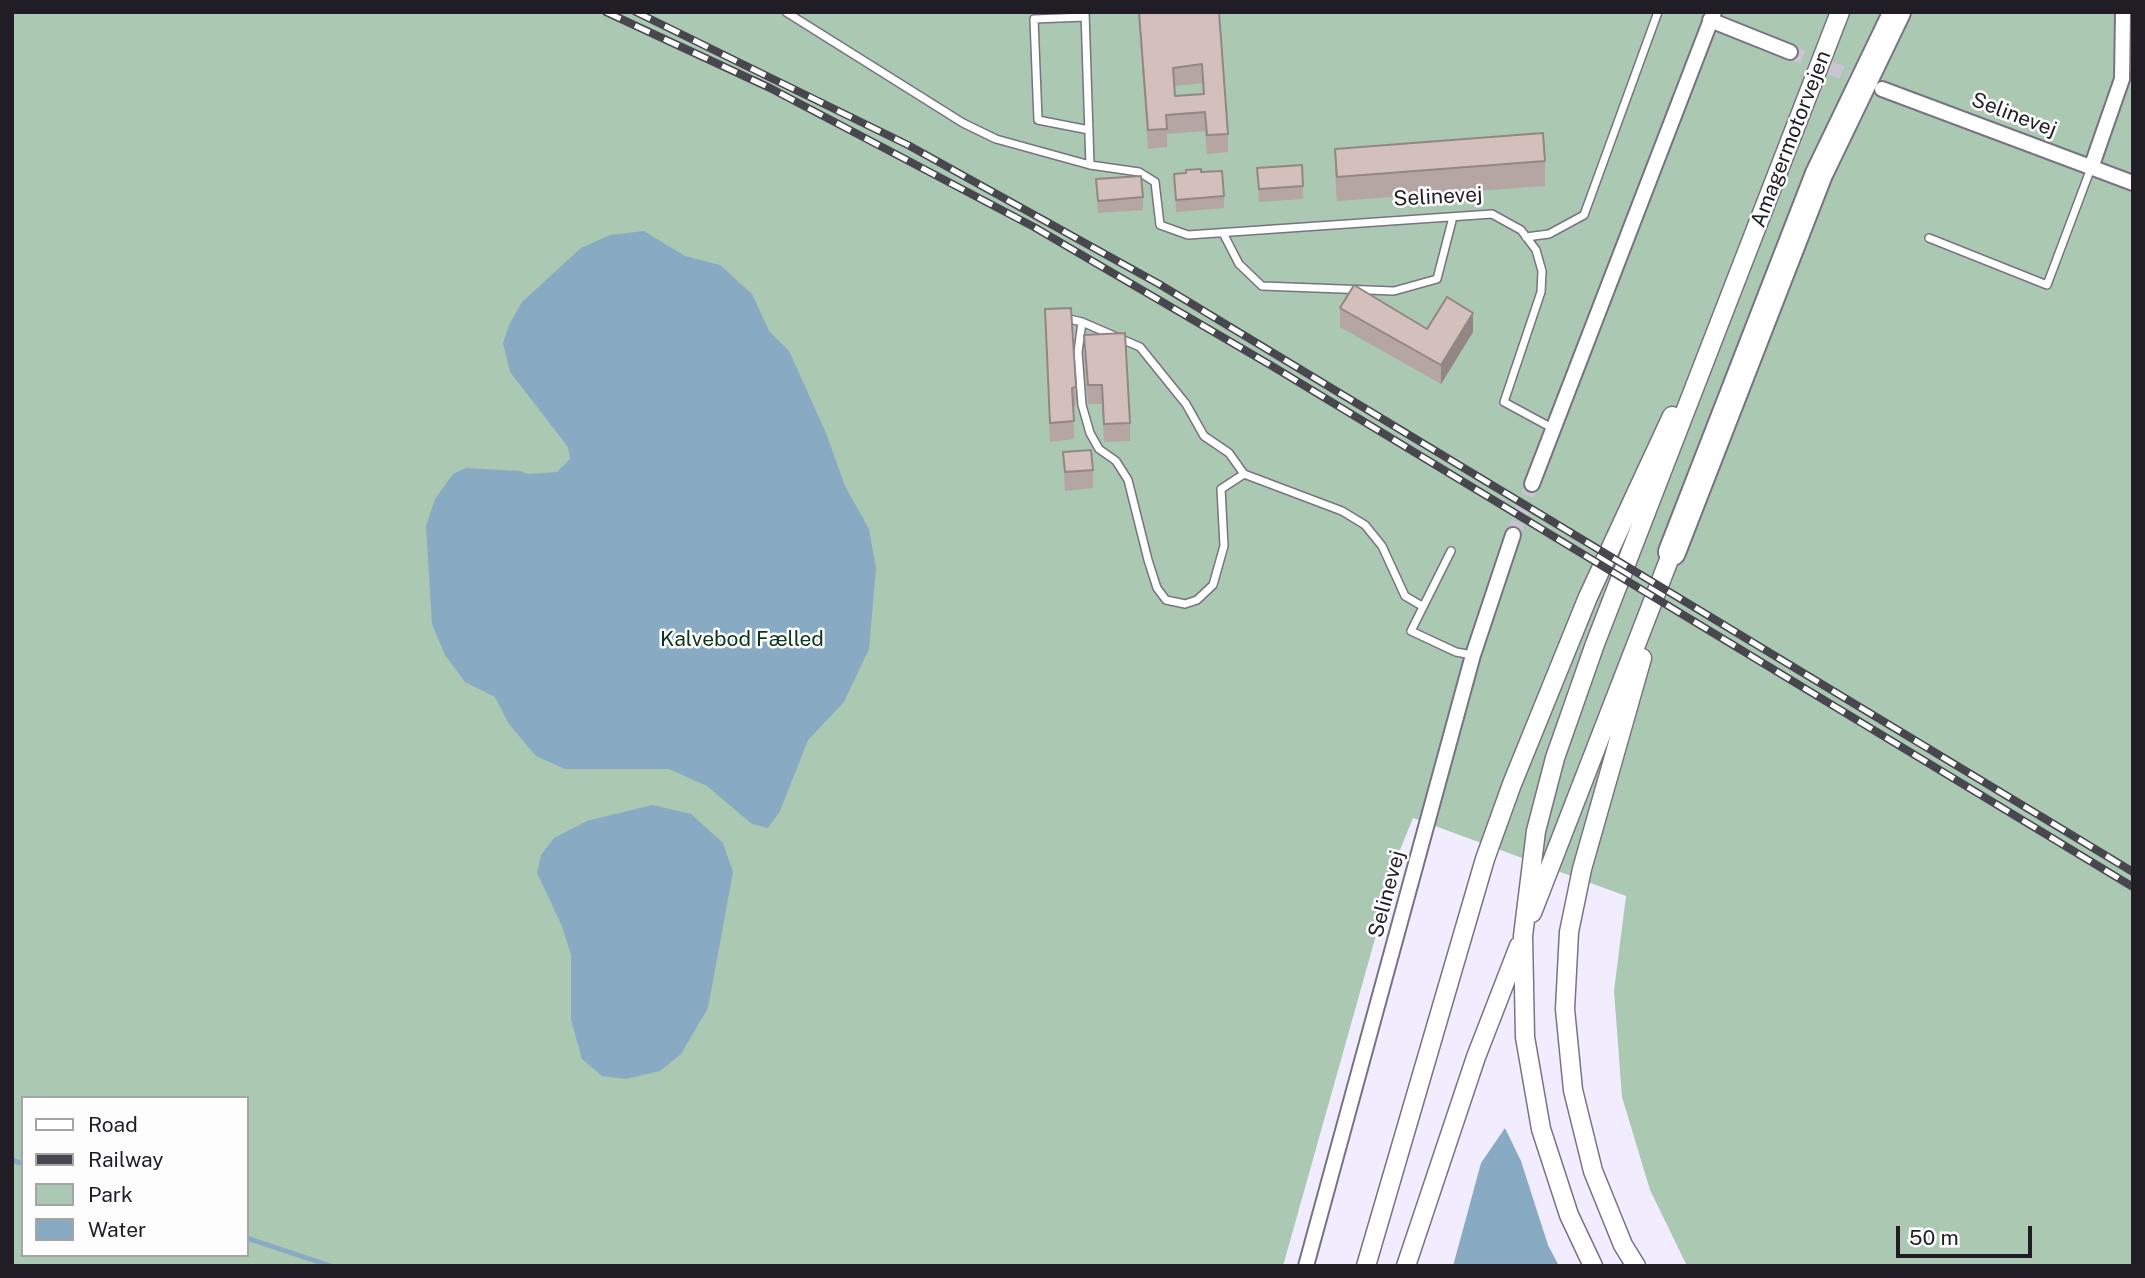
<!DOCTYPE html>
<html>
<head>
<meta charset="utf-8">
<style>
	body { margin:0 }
	#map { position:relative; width:2145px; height:1278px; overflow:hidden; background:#f2edfe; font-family:"Public Sans",sans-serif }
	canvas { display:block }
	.frame { position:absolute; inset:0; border:14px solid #201e24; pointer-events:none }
	.legend { position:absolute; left:21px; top:1096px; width:228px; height:161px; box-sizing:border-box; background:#fdfdfd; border:2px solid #a5a4a6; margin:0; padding:9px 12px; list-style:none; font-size:21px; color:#201e24 }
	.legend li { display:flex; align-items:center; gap:14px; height:35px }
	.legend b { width:35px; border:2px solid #a5a4a6 }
	.scale { position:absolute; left:1896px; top:1226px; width:136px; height:32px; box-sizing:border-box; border:4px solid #201e24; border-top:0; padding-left:9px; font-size:21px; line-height:24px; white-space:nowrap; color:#201e24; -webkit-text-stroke:5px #fdfdfd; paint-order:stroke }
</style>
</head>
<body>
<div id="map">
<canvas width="2145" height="1278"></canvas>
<div class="frame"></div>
<ul class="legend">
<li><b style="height:9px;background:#fff"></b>Road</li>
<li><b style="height:9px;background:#48464e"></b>Railway</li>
<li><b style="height:19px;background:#aac8b2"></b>Park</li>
<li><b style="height:19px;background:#89aac3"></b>Water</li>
</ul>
<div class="scale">50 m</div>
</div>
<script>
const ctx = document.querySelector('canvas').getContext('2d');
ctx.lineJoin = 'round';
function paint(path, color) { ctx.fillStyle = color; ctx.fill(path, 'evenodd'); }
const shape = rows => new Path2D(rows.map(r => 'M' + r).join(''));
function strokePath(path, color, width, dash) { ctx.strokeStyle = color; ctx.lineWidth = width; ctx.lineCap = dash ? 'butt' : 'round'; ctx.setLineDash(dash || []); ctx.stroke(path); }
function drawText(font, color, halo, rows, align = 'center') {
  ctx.font = font + ' "Public Sans",sans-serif'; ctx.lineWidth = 5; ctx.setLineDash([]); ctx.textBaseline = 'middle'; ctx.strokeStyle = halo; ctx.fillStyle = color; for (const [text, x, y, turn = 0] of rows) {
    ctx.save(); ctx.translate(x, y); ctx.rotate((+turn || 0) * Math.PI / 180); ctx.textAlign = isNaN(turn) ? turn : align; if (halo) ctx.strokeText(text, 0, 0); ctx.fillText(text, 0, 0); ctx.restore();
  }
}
paint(shape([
	[12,12,2133,12,2132,1266,1687,1266,1650,1190,1622,1097,1614,991,1626,896,1413,818,1400,850,1283,1266,12,1266],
	[23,1098,247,1098,247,1255,23,1255]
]), '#aac8b2');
paint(shape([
	[644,231,685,256,720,265,752,294,769,331,789,351,826,433,845,486,869,529,876,568,869,649,844,702,808,740,780,811,768,828,752,824,707,786,669,769,565,769,536,756,509,724,495,697,465,682,445,655,432,624,426,526,435,499,453,474,466,468,520,471,528,474,557,472,570,459,568,447,510,372,503,343,509,325,522,302,581,248,610,235],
	[652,805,691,814,723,843,733,872,708,1008,681,1054,660,1071,626,1079,602,1076,582,1059,571,1020,571,955,562,926,537,873,541,855,554,838,587,821],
	[1505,1128,1521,1161,1548,1245,1559,1266,1453,1266,1481,1163]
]), '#89aac3');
strokePath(shape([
	[12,1160,23,1164],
	[247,1238,331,1266]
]), '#89aac3', 5);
strokePath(shape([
	[1790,52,1867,82],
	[1513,535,1532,484]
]), '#c8c4d2', 14, [14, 7]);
const service = shape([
	[786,12,963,123,996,139,1090,165,1139,172,1155,182,1160,225,1188,235,1492,214,1521,230,1536,250,1542,271,1541,292,1504,402,1552,428],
	[1085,12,1090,165],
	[1085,17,1034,19,1038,120,1089,130],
	[1223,233,1239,264,1262,286,1394,291,1437,279,1453,217],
	[1526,237,1549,234,1584,215,1658,12],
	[1929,238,2047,285,2091,168],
	[1065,318,1082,322,1140,347,1186,404,1204,436,1229,453,1244,474,1342,511,1365,525,1382,546,1405,596,1422,606],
	[1082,322,1078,352,1082,405,1090,433,1099,449,1116,461,1128,480,1148,560,1157,588,1166,600,1185,604,1197,600,1213,585,1224,546,1221,489,1244,474],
	[1451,551,1411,631,1456,652,1472,655]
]);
const minor = shape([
	[1710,20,1790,52],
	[1882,89,2133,183],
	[2091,168,2122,79,2123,12],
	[1532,484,1714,12],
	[1306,1266,1473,655,1513,535]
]);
const tertiary = shape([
	[1532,913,1672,552],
	[1366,1266,1485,859,1512,784,1588,597,1672,416],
	[1406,1266,1476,1057,1519,946],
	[1593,1266,1569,1215,1541,1129,1525,1037,1523,936,1536,831,1555,758,1595,644,1840,12],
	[1636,1266,1623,1245,1593,1171,1573,1090,1565,1009,1569,932,1582,869,1642,658]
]);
const motorway = shape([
	[1672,552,1819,174,1897,12]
]);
strokePath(service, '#787382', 10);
strokePath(minor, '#787382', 18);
strokePath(tertiary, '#787382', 21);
strokePath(motorway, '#787382', 30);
strokePath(service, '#fff', 7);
strokePath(minor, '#fff', 14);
strokePath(tertiary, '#fff', 18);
strokePath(motorway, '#fff', 26);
const rail = shape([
	[606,12,770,88,1034,227,1272,366,2133,887],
	[636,12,908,145,1159,284,2133,872]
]);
strokePath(rail, '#48464e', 8);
strokePath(rail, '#fdfdfd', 5, [16]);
paint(shape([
	[1138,12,1219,12,1228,134,1228,152,1207,154,1205,131,1167,134,1167,147,1148,149],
	[1202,83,1203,94,1175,96,1174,86],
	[1335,149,1545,161,1545,186,1337,201,1335,173],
	[1257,168,1303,186,1303,199,1259,202],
	[1201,172,1224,196,1224,208,1176,212,1174,174],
	[1096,179,1143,197,1143,210,1098,213],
	[1340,308,1427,329,1473,332,1441,384,1340,327],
	[1045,309,1076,387,1076,406,1073,406,1074,439,1050,442],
	[1084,335,1130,423,1130,441,1104,442,1102,404,1088,404,1084,354],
	[1063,452,1093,470,1093,488,1065,491]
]), '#b5a5a3');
paint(shape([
	[1473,313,1473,332,1441,384,1441,365]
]), '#948684');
const building = shape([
	[1139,12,1219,12,1228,134,1207,135,1205,112,1166,115,1167,129,1148,130,1139,12],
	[1202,64,1204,94,1175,96,1173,68,1202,64],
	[1543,133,1545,161,1337,177,1335,149,1543,133],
	[1302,165,1303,186,1259,189,1257,168,1302,165],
	[1201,169,1201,172,1222,171,1224,196,1176,200,1174,174,1186,173,1186,170,1201,169],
	[1141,176,1143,197,1098,201,1096,179,1141,176],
	[1354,285,1427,329,1447,297,1473,313,1441,365,1340,308,1354,285],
	[1071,308,1076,387,1072,388,1074,421,1050,423,1045,309,1071,308],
	[1125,333,1130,423,1104,424,1102,385,1088,385,1084,335,1125,333],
	[1091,450,1093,470,1065,472,1063,452,1091,450]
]);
paint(building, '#d3c0bd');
strokePath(building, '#948684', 2);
drawText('21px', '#201e24', '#fdfdfd', [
	["Selinevej",2014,115,21],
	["Amagermotorvejen",1791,139,-69],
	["Selinevej",1438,197,-3],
	["Selinevej",1387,894,-75]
]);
drawText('21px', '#0b361d', '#fdfdfd', [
	["Kalvebod Fælled",742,640]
]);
</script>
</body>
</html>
